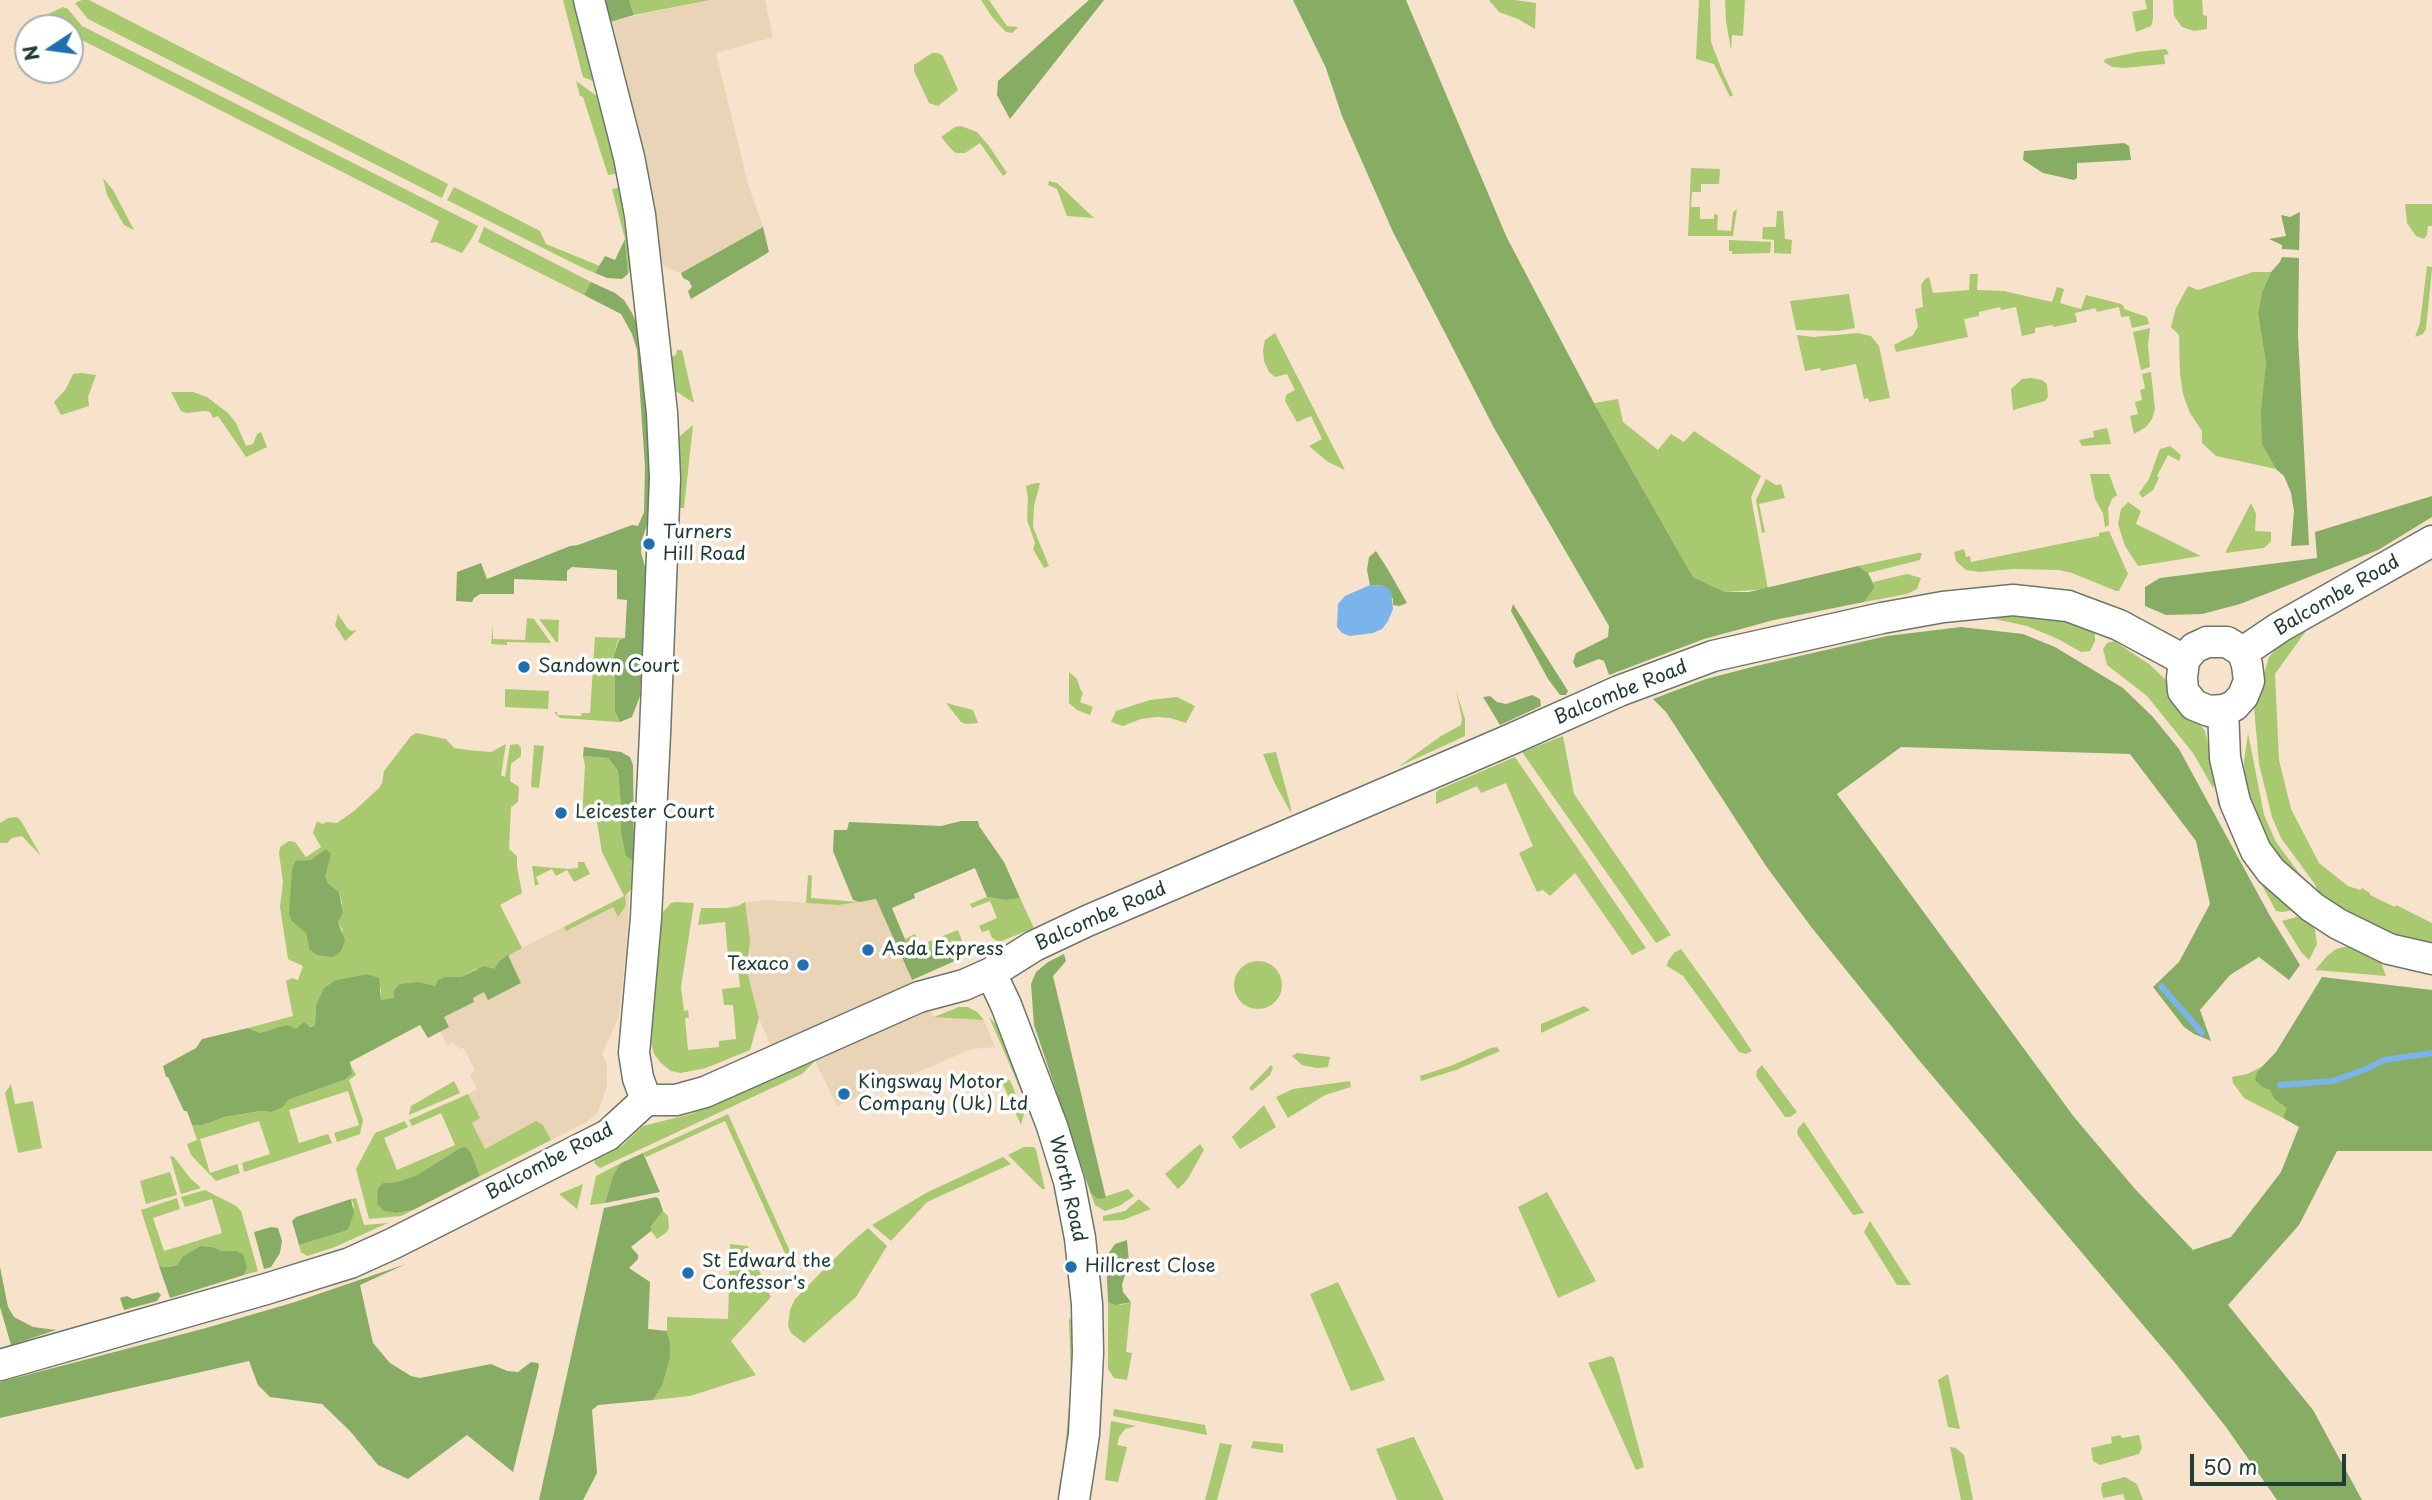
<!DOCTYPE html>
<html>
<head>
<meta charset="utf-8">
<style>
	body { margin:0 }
	#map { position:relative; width:2432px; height:1500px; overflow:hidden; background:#f7e2cb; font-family:"Playpen Sans",sans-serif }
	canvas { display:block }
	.north { position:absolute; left:14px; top:14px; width:70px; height:70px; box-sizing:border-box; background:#fff; border:2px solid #a5b1ae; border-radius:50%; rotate:257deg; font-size:19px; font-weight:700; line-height:28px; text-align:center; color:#1f3d34 }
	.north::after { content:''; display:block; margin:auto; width:24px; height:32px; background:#1f6fb2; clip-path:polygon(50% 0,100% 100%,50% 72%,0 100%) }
	.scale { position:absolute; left:2190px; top:1454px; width:156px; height:32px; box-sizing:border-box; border:4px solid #1f3d34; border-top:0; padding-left:9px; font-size:21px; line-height:24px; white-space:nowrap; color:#1f3d34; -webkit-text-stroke:5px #fff; paint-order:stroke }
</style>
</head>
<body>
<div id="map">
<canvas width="2432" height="1500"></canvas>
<div class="north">N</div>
<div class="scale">50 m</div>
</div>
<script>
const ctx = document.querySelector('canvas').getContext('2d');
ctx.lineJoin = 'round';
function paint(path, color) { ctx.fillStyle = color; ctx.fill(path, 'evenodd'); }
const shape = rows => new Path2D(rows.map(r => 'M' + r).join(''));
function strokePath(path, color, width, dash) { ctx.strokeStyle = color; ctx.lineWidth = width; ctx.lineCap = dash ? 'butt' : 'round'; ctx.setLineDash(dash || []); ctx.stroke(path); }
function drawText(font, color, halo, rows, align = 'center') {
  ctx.font = font + ' "Playpen Sans",sans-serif'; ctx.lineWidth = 7; ctx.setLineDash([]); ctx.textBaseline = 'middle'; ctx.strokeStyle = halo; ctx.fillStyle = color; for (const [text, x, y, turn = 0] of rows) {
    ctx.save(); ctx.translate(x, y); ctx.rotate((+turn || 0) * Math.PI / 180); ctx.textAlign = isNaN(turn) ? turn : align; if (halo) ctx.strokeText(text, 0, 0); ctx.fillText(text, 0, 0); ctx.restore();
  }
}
paint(shape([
	[710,0,765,0,773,37,716,53,748,184,763,227,681,273,659,264,610,21],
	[629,894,627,942,619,1016,602,1054,607,1065,607,1086,597,1114,585,1123,480,1176,452,1103,477,1089,470,1075,475,1070,464,1048,459,1049,453,1042,447,1045,440,1031,449,1027,444,1017,473,1002,472,999,484,992,488,999,521,983,508,955],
	[876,899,919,997,934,1016,984,1020,995,1047,972,1049,837,1106,808,1047,777,1061,759,1018,747,971,750,960,745,902,768,900,839,905]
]), '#e9d4b8');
paint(shape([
	[82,0,89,0,448,184,442,198,88,19,75,3],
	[563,0,577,0,598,83,583,77],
	[629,0,710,0,634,15],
	[981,0,989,0,1007,26,1018,27,1012,33,1006,32,992,17],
	[1489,0,1515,0,1536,3,1535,29,1518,19,1499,12],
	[1699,0,1710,0,1711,42,1723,73,1733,95,1730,97,1714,64,1696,59],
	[1725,0,1745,0,1743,36,1732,35,1731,50,1726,21],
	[2145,0,2153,0,2153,19,2151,26,2136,32,2132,12,2147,9],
	[2173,0,2202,0,2203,15,2207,16,2207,29,2194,31,2182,27,2174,16],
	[63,7,68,9,82,26,478,226,472,238,462,253,436,242,430,243,439,221,70,34,70,28,59,28,40,18],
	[2166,49,2169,54,2164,55,2165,64,2125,68,2112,67,2104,62,2105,59,2137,52],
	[932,53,938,53,943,56,958,90,938,106,929,103,914,71,914,65],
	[576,81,597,96,619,173,608,175,583,97,580,96],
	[961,126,977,132,989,146,1007,173,1003,176,980,143,965,153,956,153,952,150,941,137,955,127],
	[1691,168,1720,169,1719,184,1701,184,1701,192,1692,192,1691,207,1700,207,1700,219,1714,219,1714,214,1718,215,1717,230,1731,231,1733,212,1737,209,1733,236,1688,236],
	[103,178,113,190,134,230,124,225,107,195],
	[1049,181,1057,183,1094,218,1067,216,1057,189,1048,185],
	[454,187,540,231,546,244,600,266,595,273,581,267,447,200],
	[621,187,632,265,628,274,625,239,612,189],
	[2405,204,2432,204,2432,226,2428,226,2427,235,2424,239,2416,236,2407,223],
	[1777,211,1783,211,1785,239,1792,240,1791,254,1774,253,1774,240,1762,239,1763,227,1776,227],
	[484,227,591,282,584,295,478,242],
	[1729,240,1771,242,1770,253,1732,254,1732,251,1729,251],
	[2427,266,2432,267,2432,269,2426,329,2423,334,2415,337,2420,323],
	[2253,272,2271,272,2262,292,2258,314,2266,363,2262,445,2276,469,2216,456,2202,443,2202,431,2190,413,2183,394,2180,374,2179,335,2171,327,2176,308,2188,286,2198,290],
	[1970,274,1978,274,1977,290,2004,291,2052,302,2057,287,2064,289,2060,303,2081,309,2086,295,2121,304,2124,306,2124,309,2147,317,2149,324,2132,328,2129,316,2121,317,2119,307,2097,312,2095,308,2075,313,2077,322,2054,327,2052,325,2035,328,2035,333,2022,336,2016,307,2001,310,2000,307,1979,312,1979,316,1964,319,1968,337,1896,352,1894,345,1913,335,1918,326,1915,309,1923,307,1921,285,1925,279,1929,277,1933,293,1969,290],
	[1849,294,1855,328,1838,331,1796,330,1790,301],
	[2150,328,2148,345,2150,367,2141,370,2133,332],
	[1275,333,1345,470,1328,462,1309,446,1322,439,1311,416,1297,422,1285,401,1286,395,1295,390,1287,374,1275,377,1269,372,1264,361,1263,350,1265,340],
	[1858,333,1871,336,1879,346,1890,398,1869,402,1868,398,1864,399,1856,364,1821,371,1820,368,1805,371,1797,335,1813,337],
	[677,350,682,350,694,403,674,390,668,358,676,355],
	[2151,372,2155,409,2152,419,2146,427,2134,434,2130,416,2138,414,2135,402,2142,400,2140,390,2145,388,2142,374],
	[81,373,96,375,88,397,89,406,61,415,54,402,66,389,73,374],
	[2031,378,2042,380,2047,384,2048,397,2045,401,2013,410,2011,389,2022,379],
	[171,392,193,392,207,397,228,413,236,423,246,446,253,444,257,434,261,432,267,447,246,457,218,416,213,418,210,412,205,411,186,413,181,411],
	[1618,399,1623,422,1658,450,1671,434,1684,442,1694,431,1761,476,1751,497,1768,589,1725,592,1693,577,1594,403],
	[693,425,684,508,674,508,676,442,681,435],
	[2107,428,2111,444,2082,446,2079,440,2094,437,2093,431],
	[2170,446,2181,455,2179,461,2168,455,2157,476,2159,478,2153,490,2142,498,2139,493,2149,479,2158,454,2160,449],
	[2090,474,2109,474,2117,495,2112,499,2108,509,2109,525,2105,527,2103,513,2095,499],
	[1766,479,1776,485,1781,484,1785,498,1759,504,1765,532,1762,533,1756,500],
	[1035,483,1040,483,1034,506,1033,527,1049,566,1044,568,1033,549,1035,543,1027,520,1028,498,1026,486],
	[2128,502,2141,511,2136,524,2201,556,2138,566,2125,546,2118,524,2121,509],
	[2251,503,2256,514,2255,531,2271,532,2271,541,2264,548,2225,553],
	[2109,531,2128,574,2119,591,2116,591,2072,573,2059,570,2013,569,1979,572,1966,570,1956,561,1954,552,1964,549,1966,557,1970,556,1971,562,2099,536,2099,533],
	[1918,553,1922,553,1920,560,1868,573,1858,566],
	[1907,574,1921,578,1917,589,1907,594,1864,602,1875,587,1873,582],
	[2016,612,2072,622,2095,633,2095,641,2090,651,2081,652,2058,639,2027,626,1990,618,1989,615],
	[338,614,348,629,352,631,357,630,345,641,335,625],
	[527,618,534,619,551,643,507,642,507,645,491,644,493,625,493,639,525,640],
	[539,619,559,620,558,642,556,642],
	[2307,626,2308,628,2275,674,2279,760,2291,809,2319,863,2348,886,2360,890,2362,888,2370,893,2370,895,2395,907,2396,905,2432,923,2432,948,2405,943,2320,901,2319,893,2314,883,2281,838,2272,817,2259,764,2254,707,2269,657,2282,642],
	[595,637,625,638,618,640,614,655,615,712,620,722,560,718,554,712,557,712,558,715,581,716,582,713,590,713],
	[2114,641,2149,664,2169,683,2205,731,2216,779,2213,788,2193,753,2147,696,2107,665,2103,649,2107,643],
	[1069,672,1077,679,1081,691,1083,692,1080,702,1093,707,1090,715,1077,710,1069,703],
	[505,689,549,691,548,709,505,707],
	[1456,691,1465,719,1465,736,1398,767,1441,736,1461,725,1462,719],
	[1177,697,1195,706,1186,723,1170,718,1157,717,1141,719,1123,726,1111,722,1116,711,1150,700],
	[946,703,973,710,978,723,966,724,961,722],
	[416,733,446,739,454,748,468,750,491,752,506,744,501,775,505,777,510,745,518,744,521,748,521,756,511,764,510,781,519,787,518,802,511,807,509,849,517,856,517,867,522,893,500,905,522,948,499,961,494,969,476,969,461,977,445,977,435,986,419,982,394,990,394,999,381,1001,381,989,366,974,336,980,316,1006,315,1025,296,1029,273,1029,259,1033,252,1031,248,1028,293,1016,286,981,292,978,298,980,303,966,288,959,280,907,283,882,279,853,280,847,289,841,295,842,306,857,321,847,313,833,317,821,322,824,327,822,337,823,354,811,379,788,382,783,384,771,411,736],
	[324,876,328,883,339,892,342,903,338,922,343,931,309,949,306,933,299,925,291,900,293,880],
	[2248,733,2264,815,2276,842,2308,885,2311,894,2270,848,2245,790,2244,762],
	[1563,736,1574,794,1671,935,1656,943,1522,752],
	[534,745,544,746,539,788,531,787],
	[1276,752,1291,808,1291,813,1274,782,1263,754],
	[583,756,608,758,618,771,621,806,621,832,631,860,634,854,634,886,625,896,626,905,618,917,613,907,566,931,564,927,624,896,602,852,595,810,586,809,585,819,582,819,585,766],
	[1515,757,1646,948,1632,955,1575,873,1550,896,1543,890,1537,892,1519,853,1533,846,1506,783,1481,793,1477,786,1436,804,1436,793,1438,790],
	[2219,790,2298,909,2283,912,2276,911,2217,802],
	[17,817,21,821,41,856,22,836,12,838,7,843,0,843,0,823,8,818],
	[578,862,584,862,590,874,574,882,567,870,556,876,552,869,536,877,539,884,535,886,532,866,568,869,578,868],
	[808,875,812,876,811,898,859,902,839,905,806,903],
	[987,897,1006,900,1020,898,1034,928,999,942,992,938,989,930,982,932,979,926,997,918,990,901,972,908,970,904],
	[676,902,694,903,681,987,684,1011,688,1010,689,1018,685,1018,688,1050,719,1047,719,1041,736,1039,733,1005,724,1005,722,989,740,987,737,957,728,958,725,922,698,925,701,908,726,908,738,906,745,902,750,939,747,971,759,1018,750,1050,706,1068,681,1073,671,1071,661,1063,654,1054,651,1042,661,914,671,903],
	[2304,915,2310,920,2315,930,2317,944,2309,960,2301,952,2282,921],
	[958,930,962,941,962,950,957,943,929,952,917,952,909,949,905,939,915,934,920,945],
	[2348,946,2359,948,2379,957,2386,976,2315,970,2327,956,2336,949],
	[1681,949,1717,999,1752,1051,1746,1054,1739,1052,1683,976,1667,966,1668,961,1674,953],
	'1234 985a24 24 0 1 1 48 0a24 24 0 1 1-48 0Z',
	[1584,1006,1590,1010,1541,1033,1541,1024],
	[959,1007,968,1007,977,1012,984,1020,934,1017],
	[989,1017,1000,1028,1035,1113,1034,1121],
	[1497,1047,1500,1051,1456,1070,1421,1081,1420,1076,1453,1065,1491,1048],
	[1297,1053,1330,1057,1328,1067,1317,1068,1302,1065,1292,1056],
	[816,1060,802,1074,600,1168,594,1163,595,1160,622,1146,643,1126,691,1114],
	[349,1062,356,1075,349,1080,363,1120,360,1134,337,1142,334,1133,359,1125,348,1091,289,1110,299,1143,328,1134,332,1143,244,1172,242,1163,270,1154,259,1121,200,1139,210,1173,237,1164,240,1173,216,1181,191,1155,187,1144,197,1140,192,1125,203,1125,225,1117,260,1111,271,1112,288,1100,344,1080],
	[1271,1065,1273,1067,1270,1075,1252,1091,1249,1088],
	[1762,1065,1797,1112,1790,1117,1785,1117,1756,1076,1757,1070],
	[2263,1066,2257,1072,2262,1087,2270,1090,2274,1099,2288,1108,2283,1118,2244,1098,2233,1083,2232,1077,2247,1074],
	[1010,1080,1024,1114,1021,1125,1002,1082],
	[454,1081,460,1093,409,1115,411,1106],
	[1350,1081,1351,1087,1325,1095,1288,1118,1276,1097,1293,1089],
	[11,1084,15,1104,33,1101,42,1148,18,1153,5,1093],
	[468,1094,480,1118,472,1123,485,1149,536,1121,543,1125,551,1140,480,1176,471,1153,460,1148,417,1175,397,1182,383,1183,377,1204,385,1211,397,1213,413,1210,401,1216,369,1219,356,1169,375,1133,405,1121,408,1127,384,1138,397,1170,455,1145,441,1113,412,1126,409,1120],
	[1264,1105,1276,1127,1240,1149,1232,1137],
	[728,1114,797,1267,793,1271,725,1121,646,1157,643,1153],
	[1804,1122,1864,1213,1853,1215,1797,1134,1798,1128],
	[1200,1144,1204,1150,1187,1180,1178,1189,1165,1174],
	[1024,1147,1034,1147,1036,1150,1045,1189,1042,1189,1008,1155],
	[170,1156,174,1157,190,1178,201,1188,181,1194],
	[1003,1157,1011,1164,927,1202,891,1241,872,1225,928,1192],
	[621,1163,613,1175,605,1203,590,1205,596,1176],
	[170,1172,177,1195,146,1204,140,1181],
	[583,1184,577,1209,559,1194],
	[1128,1189,1134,1196,1121,1205,1105,1211,1095,1205,1091,1194,1098,1199],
	[205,1190,236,1206,241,1211,258,1271,244,1275,247,1268,236,1251,222,1251,213,1247,200,1246,182,1257,177,1265,169,1267,159,1266,141,1210,177,1198,180,1209,153,1218,164,1251,222,1233,212,1199,185,1207,181,1197],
	[1547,1192,1596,1281,1558,1298,1518,1207],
	[356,1198,364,1225,388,1223,335,1247,307,1256,301,1252,299,1245,348,1230,354,1205,351,1199],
	[1139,1199,1151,1209,1123,1220,1103,1221,1103,1216,1125,1211],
	[663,1211,668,1216,669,1227,667,1232,657,1239,651,1231,651,1226],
	[1870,1221,1884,1243,1911,1285,1897,1285,1864,1232],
	[868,1228,887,1246,856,1297,804,1343,791,1333,788,1326,790,1310,795,1299,846,1247],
	[730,1244,748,1246,771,1297,731,1341,756,1375,690,1396,653,1400,662,1386,670,1342,667,1331,667,1317,728,1319],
	[1338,1282,1385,1380,1351,1391,1310,1294],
	[1108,1302,1121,1305,1131,1302,1126,1352,1132,1353,1127,1380,1114,1378,1108,1369],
	[1069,1318,1078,1329,1065,1493,1058,1492,1064,1462,1071,1382],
	[1611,1356,1614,1358,1619,1374,1644,1467,1636,1470,1588,1363],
	[1948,1374,1957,1416,1960,1429,1948,1427,1938,1380],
	[1114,1409,1205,1425,1207,1435,1113,1416],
	[1111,1421,1136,1426,1125,1429,1119,1437,1117,1445,1127,1447,1118,1482,1105,1480],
	[2120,1435,2122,1438,2139,1435,2142,1447,2139,1454,2100,1465,2093,1461,2091,1448,2112,1443,2111,1437],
	[1413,1437,1414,1437,1444,1500,1397,1500,1376,1449],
	[1253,1441,1283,1444,1283,1453,1251,1448],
	[1220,1443,1232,1445,1217,1500,1205,1500],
	[1950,1447,1956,1448,1964,1455,1973,1500,1961,1500],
	[2125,1477,2137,1484,2143,1500,2125,1500,2123,1494,2103,1498,2101,1489,2102,1483]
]), '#a9c971');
paint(shape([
	[599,0,629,0,634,15,610,22,612,37],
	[1089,0,1104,0,1010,119,997,95,998,81],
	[1293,0,1406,0,1507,238,1594,403,1693,577,1725,592,1749,592,1858,566,1868,573,1875,587,1864,602,1774,620,1704,639,1609,675,1604,661,1599,659,1576,668,1573,662,1576,653,1608,637,1609,626,1494,428,1393,232,1342,116,1326,68],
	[2124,143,2129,146,2131,160,2077,163,2077,178,2074,180,2043,173,2023,160,2024,151],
	[2300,212,2299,250,2282,249,2282,245,2269,239,2286,236,2281,215,2290,217],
	[763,227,769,252,691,299,688,291,692,287,689,281,683,278,681,273],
	[625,239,628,274,622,279,607,278,595,273,605,256,615,260],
	[2282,257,2299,258,2298,336,2309,545,2291,546,2294,511,2291,493,2284,476,2276,469,2262,445,2261,412,2266,363,2258,314,2262,292,2271,272,2280,262],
	[591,282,615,293,624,300,632,313,640,332,649,405,651,512,642,540,641,553,647,573,640,696,632,717,620,722,615,712,614,655,619,640,625,638,627,600,617,599,617,570,572,567,567,571,567,581,514,579,514,594,480,594,474,598,472,602,456,601,457,572,481,563,487,579,570,546,578,545,632,525,638,526,644,512,645,467,637,350,632,334,621,314,584,295],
	[2432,496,2432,517,2378,550,2240,604,2202,614,2166,615,2145,606,2145,587,2160,578,2317,558,2315,532],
	[1376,551,1387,568,1407,603,1399,606,1393,605,1393,599,1384,586,1370,585,1367,570,1369,557],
	[1513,604,1568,691,1566,695,1560,695,1548,679,1511,611],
	[1961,627,2023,634,2055,647,2123,688,2153,717,2179,749,2270,916,2300,965,2289,980,2259,957,2230,975,2200,1010,2211,1041,2194,1034,2184,1027,2153,987,2179,962,2210,904,2196,841,2130,754,1901,747,1837,794,2074,1117,2135,1189,2193,1250,2231,1237,2281,1172,2299,1127,2283,1118,2287,1108,2274,1099,2270,1090,2262,1087,2255,1080,2257,1072,2276,1052,2322,977,2432,990,2432,1151,2337,1151,2299,1225,2228,1305,2313,1410,2362,1500,2277,1500,2226,1427,2176,1364,1918,1059,1812,928,1766,866,1666,712,1653,699,1706,679,1756,666,1887,636],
	[1532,695,1540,699,1541,706,1500,725,1483,697,1490,696,1497,702,1506,704],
	[584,747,621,752,630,757,633,765,634,854,632,860,626,856,621,832,621,806,618,771,608,758,583,756],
	[961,821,978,821,979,826,1004,862,1020,898,1006,900,987,897,975,868,914,894,915,898,892,908,909,949,917,952,929,952,950,942,957,943,964,957,912,980,876,899,859,902,853,900,833,851,834,830,847,830,849,822,941,826],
	[326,849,331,854,325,876,328,883,339,892,343,913,338,922,345,941,341,951,333,957,317,955,309,949,306,933,292,921,289,914,292,870,295,861,311,860],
	[1064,954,1066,961,1053,976,1106,1198,1098,1199,1091,1194,1034,1025,1031,984,1036,972,1048,962],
	[508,955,521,983,488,1000,484,992,473,998,474,1002,444,1017,449,1027,428,1038,420,1025,350,1062,352,1074,344,1080,288,1100,283,1107,271,1112,260,1111,225,1117,203,1125,192,1125,187,1111,184,1111,168,1077,166,1077,163,1066,196,1048,202,1039,248,1028,259,1033,287,1025,296,1029,304,1022,310,1027,315,1025,316,1006,324,988,336,980,366,974,379,978,381,1000,394,998,394,990,400,984,419,982,435,986,438,980,445,977,461,977,484,966,494,969,499,961],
	[466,1147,471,1153,480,1176,413,1210,397,1213,384,1211,377,1204,378,1189,383,1183,397,1182,417,1175,460,1148],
	[643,1153,660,1192,605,1203,613,1175,621,1163],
	[656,1197,659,1199,663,1211,651,1226,651,1231,631,1247,638,1255,638,1259,629,1268,650,1282,648,1329,667,1331,670,1342,670,1357,662,1386,653,1400,598,1405,592,1410,597,1473,583,1500,539,1500,604,1208],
	[351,1199,354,1213,348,1230,299,1245,292,1221,296,1217],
	[271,1227,278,1228,282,1241,280,1253,271,1267,264,1269,254,1232],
	[1127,1240,1129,1262,1122,1285,1123,1292,1131,1302,1116,1305,1108,1302,1106,1257,1115,1244],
	[200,1246,213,1247,222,1251,236,1251,243,1254,247,1268,244,1275,170,1298,159,1266,169,1267,177,1265,182,1257],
	[406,1264,360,1285,373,1343,390,1363,411,1376,420,1378,491,1364,507,1371,518,1372,531,1362,538,1363,539,1366,513,1472,467,1435,408,1479,378,1465,350,1431,322,1404,270,1397,258,1385,249,1361,0,1418,0,1382,206,1328,295,1302],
	[0,1267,8,1307,14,1317,33,1327,56,1330,11,1345,0,1307],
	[158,1292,161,1295,157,1301,124,1310,120,1298,127,1296,133,1299]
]), '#86ad63');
paint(shape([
	[1370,585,1384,586,1391,590,1393,609,1388,621,1382,629,1373,633,1350,636,1342,633,1337,627,1338,604,1345,596]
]), '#7bb4eb');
strokePath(shape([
	[2161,986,2202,1033],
	[2280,1085,2333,1081,2366,1069,2384,1060,2432,1053]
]), '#7bb4eb', 6);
const secondary = shape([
	[589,0,629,157,640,215,662,413,665,478,655,734,646,918,634,1053,638,1078,646,1100],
	[2207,642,2227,642,2243,652,2247,665,2249,681,2243,696,2234,706,2223,710,2209,711,2194,705,2183,691,2182,678,2184,660,2194,648,2207,642],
	[2243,652,2280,627,2432,541],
	[2223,710,2225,758,2235,802,2256,851,2271,871,2312,907,2338,924,2389,949,2432,959],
	[991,973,1006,1005,1052,1126,1069,1181,1080,1238,1087,1304,1088,1353,1084,1434,1074,1500],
	[0,1365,266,1289,350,1263,392,1244,608,1135,646,1100,676,1100,705,1092,919,997,964,985,991,973,1034,946,1087,921,1507,741,1619,691,1713,656,1882,618,1943,607,2013,600,2068,606,2119,625,2184,660]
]);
strokePath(secondary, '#6b7769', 33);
strokePath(secondary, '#fff', 30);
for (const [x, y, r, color] of [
	[649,544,7,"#1f6fb2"],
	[524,667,7,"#1f6fb2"],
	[561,813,7,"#1f6fb2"],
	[868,950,7,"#1f6fb2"],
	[803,965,7,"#1f6fb2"],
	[844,1094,7,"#1f6fb2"],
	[1071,1267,7,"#1f6fb2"],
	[688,1273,7,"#1f6fb2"]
]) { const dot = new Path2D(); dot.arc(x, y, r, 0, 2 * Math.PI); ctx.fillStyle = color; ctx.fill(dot); strokePath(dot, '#fff', 2.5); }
drawText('19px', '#1f3d34', '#fff', [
	["Turners",663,533],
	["Hill Road",663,555],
	["Sandown Court",538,667],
	["Leicester Court",575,813],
	["Asda Express",882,950],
	["Texaco",789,965,"right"],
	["Kingsway Motor",858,1083],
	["Company (Uk) Ltd",858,1105],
	["St Edward the",702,1262],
	["Confessor's",702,1284],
	["Hillcrest Close",1085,1267]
], 'left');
drawText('19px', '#1f3d34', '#fff', [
	["Balcombe Road",2337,596,-30],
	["Balcombe Road",1621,693,-22],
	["Balcombe Road",1101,917,-24],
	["Balcombe Road",550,1162,-28],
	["Worth Road",1067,1189,77]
]);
</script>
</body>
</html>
